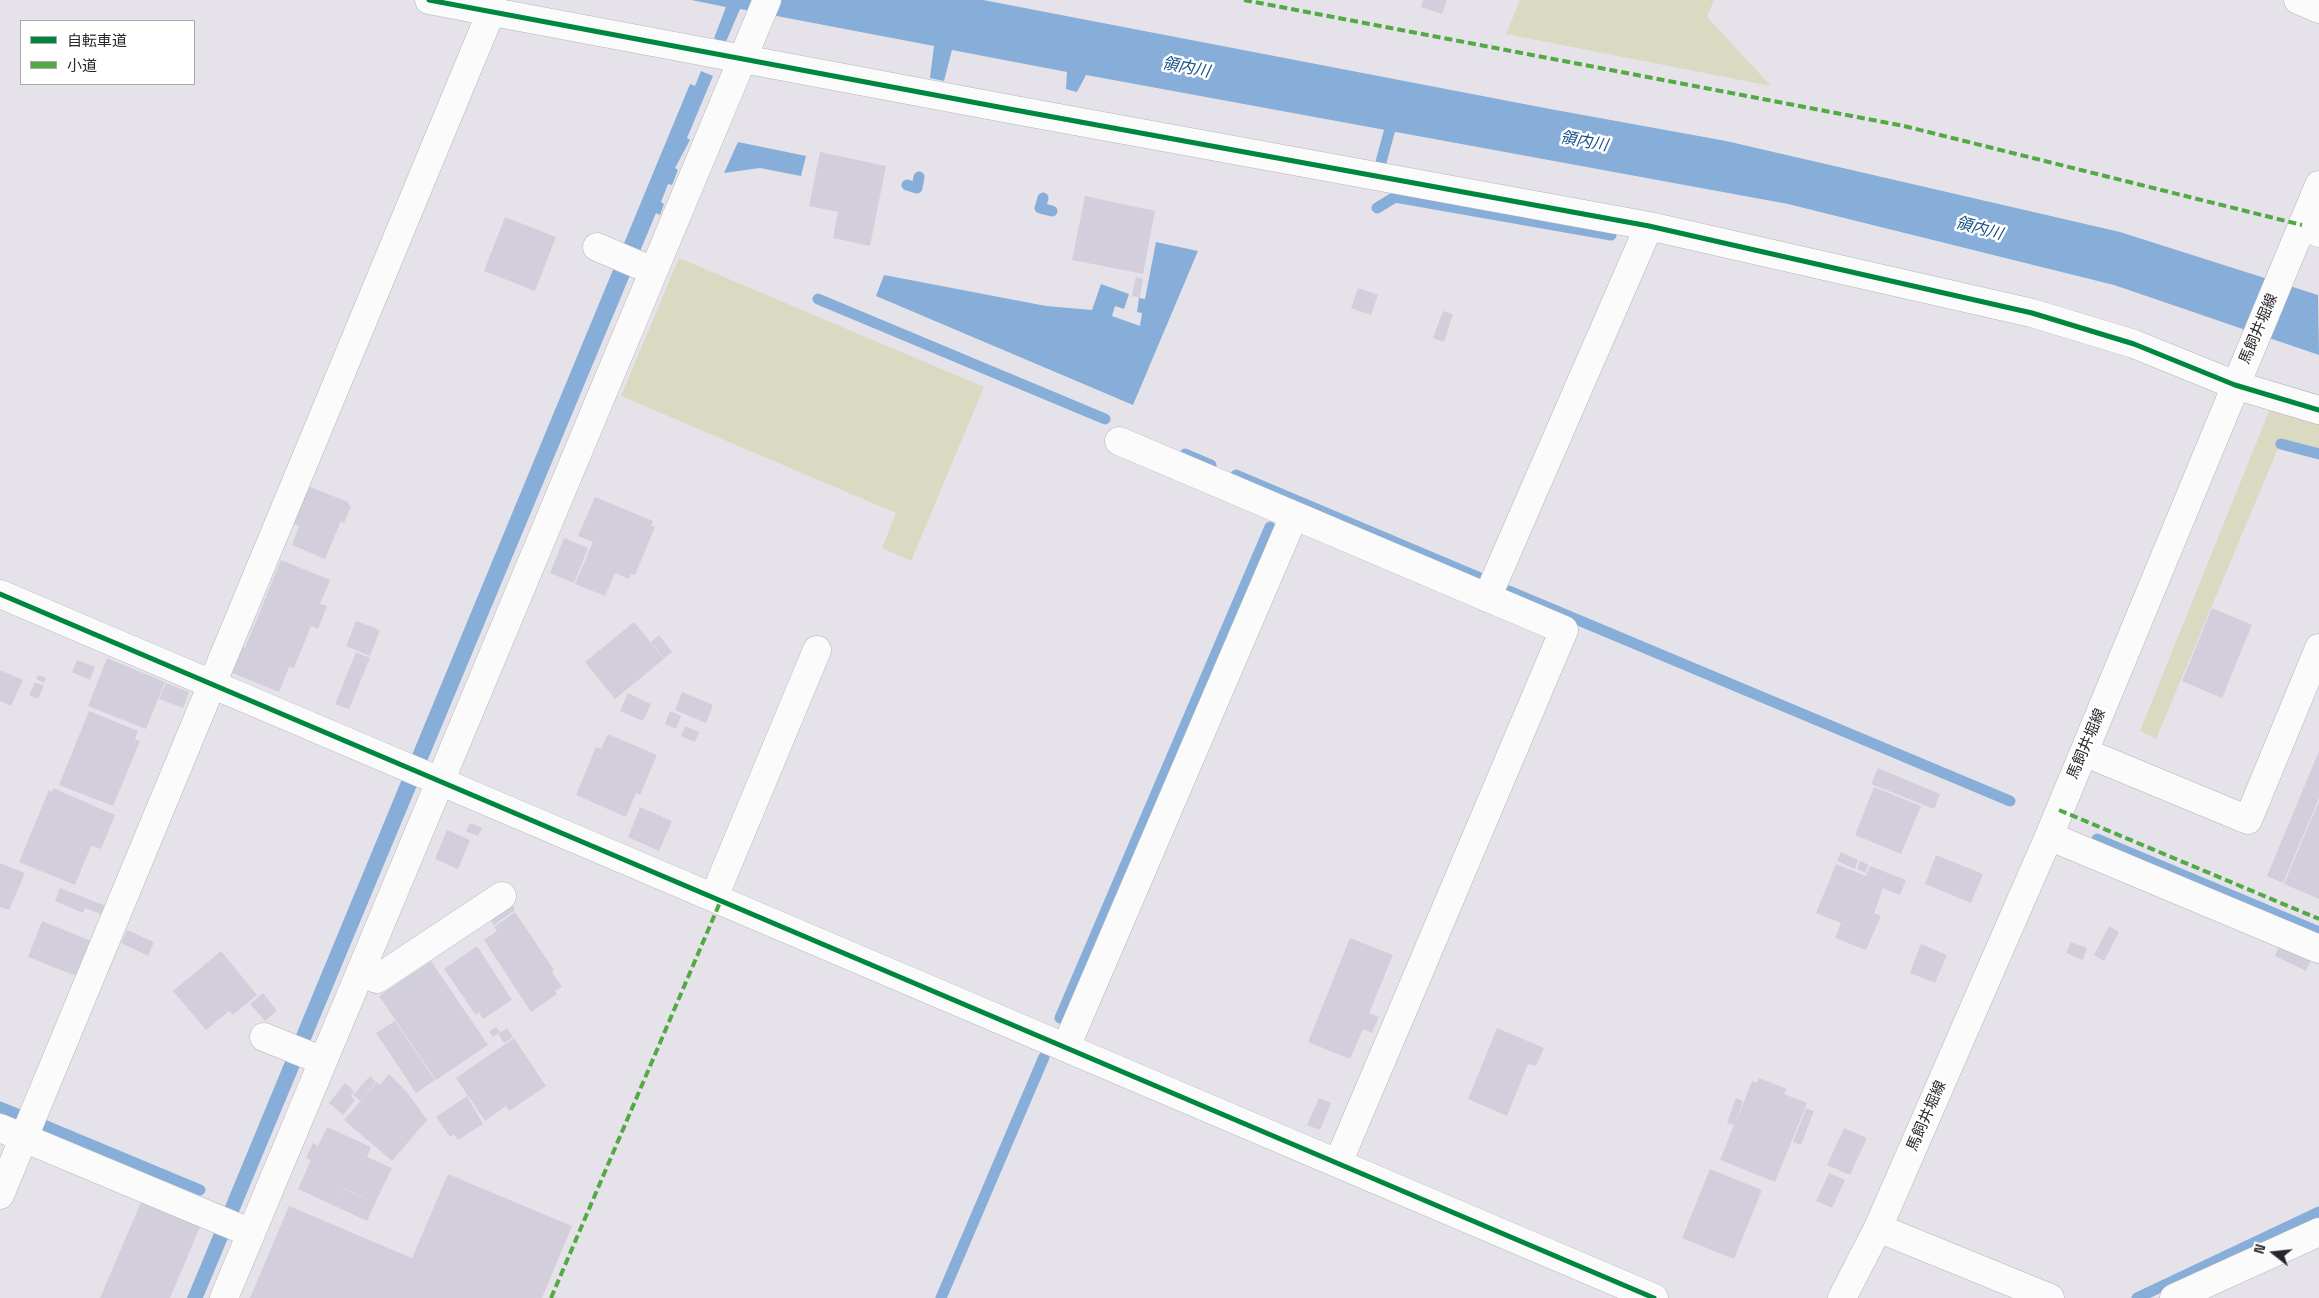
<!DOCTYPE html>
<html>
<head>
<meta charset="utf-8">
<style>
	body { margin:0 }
	#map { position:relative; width:2319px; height:1298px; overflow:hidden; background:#e5e3e9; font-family:"Space Grotesk","Noto Sans JP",sans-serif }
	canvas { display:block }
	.legend { position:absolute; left:20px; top:20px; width:175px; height:65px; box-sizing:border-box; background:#fff; border:1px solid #a9a9ab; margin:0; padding:6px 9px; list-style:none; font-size:15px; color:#29272c }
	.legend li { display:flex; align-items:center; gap:10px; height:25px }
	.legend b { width:25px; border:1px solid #a9a9ab }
	.north { position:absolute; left:2249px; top:1228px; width:50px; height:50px; -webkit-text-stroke:4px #fff; paint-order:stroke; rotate:286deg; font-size:14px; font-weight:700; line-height:20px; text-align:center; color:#29272c }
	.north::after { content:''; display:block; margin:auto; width:18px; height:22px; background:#29272c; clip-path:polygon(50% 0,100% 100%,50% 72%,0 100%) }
</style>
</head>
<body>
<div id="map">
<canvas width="2319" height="1298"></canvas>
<ul class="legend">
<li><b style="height:6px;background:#00873e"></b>自転車道</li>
<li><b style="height:6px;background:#53aa44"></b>小道</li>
</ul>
<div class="north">N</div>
</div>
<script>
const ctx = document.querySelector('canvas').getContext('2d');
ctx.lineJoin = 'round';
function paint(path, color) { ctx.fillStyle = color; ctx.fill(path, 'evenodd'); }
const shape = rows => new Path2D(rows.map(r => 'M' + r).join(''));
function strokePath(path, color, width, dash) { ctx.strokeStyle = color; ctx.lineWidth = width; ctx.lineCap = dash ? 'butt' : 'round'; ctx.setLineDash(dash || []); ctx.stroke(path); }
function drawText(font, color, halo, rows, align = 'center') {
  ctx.font = font + ' "Space Grotesk","Noto Sans JP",sans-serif'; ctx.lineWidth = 5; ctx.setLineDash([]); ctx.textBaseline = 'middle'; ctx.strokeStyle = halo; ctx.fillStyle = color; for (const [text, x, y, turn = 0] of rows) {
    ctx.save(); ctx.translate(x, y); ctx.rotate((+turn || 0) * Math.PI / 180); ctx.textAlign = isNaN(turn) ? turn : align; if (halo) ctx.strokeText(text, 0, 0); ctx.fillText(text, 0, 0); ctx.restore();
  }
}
paint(shape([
	[1520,0,1714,0,1707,17,1771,86,1506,34],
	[679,258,984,387,911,561,882,548,896,513,621,396],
	[2270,409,2319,421,2319,449,2282,439,2156,739,2140,731]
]), '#d9dac1');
paint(shape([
	[691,0,983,0,1550,109,1726,141,2120,232,2318,295,2319,355,2114,285,1788,204,1086,75,1077,92,1066,89,1067,72,952,50,944,81,930,78,934,46,740,9,725,44,714,38,726,7],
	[701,71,713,76,687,138,690,140,675,168,678,170,672,185,668,184,661,202,664,204,660,215,656,213,203,1298,187,1298,690,84,695,86],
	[738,142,806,156,801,176,760,168,724,173],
	[1156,242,1198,251,1133,405,876,296,884,275,1046,306,1092,310,1101,284,1129,294,1124,309,1115,306,1112,316,1140,326,1142,313,1137,312,1139,298,1145,299]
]), '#86aed8');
strokePath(shape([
	[1381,162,1393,118],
	[907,185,917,188,919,177],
	[1043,198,1040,208,1052,211],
	[1377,208,1395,197,1611,235],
	[818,299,1105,419],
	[2281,444,2319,454],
	[1185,454,1211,465],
	[1236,475,1478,577],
	[1509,591,2010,801],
	[2097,839,2319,932],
	[1060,1018,1270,527],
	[0,1107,20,1115],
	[44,1125,200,1190],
	[941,1298,1044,1057],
	[2137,1298,2319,1212]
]), '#86aed8', 11);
paint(shape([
	[1423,0,1447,0,1442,14,1421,7],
	[820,152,886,166,870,246,833,238,838,212,809,206],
	[1085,196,1155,211,1143,274,1072,260],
	[505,217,556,237,535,291,484,271],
	[1136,277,1143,279,1140,298,1132,296],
	[1358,288,1378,295,1371,315,1351,308],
	[1443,311,1453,314,1444,342,1433,338],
	[308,486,348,502,348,504,351,506,344,523,341,521,325,559,292,545,299,526,293,524],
	[595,497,653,521,651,526,655,527,635,575,631,574,629,579,615,573,605,596,575,584,593,542,578,536],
	[564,538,588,548,574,583,550,573],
	[281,560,330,580,320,604,327,606,318,629,311,626,294,668,289,667,279,692,230,672,241,646,245,648],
	[2212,608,2252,625,2222,698,2182,681],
	[356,621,380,630,370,656,346,646],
	[634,622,664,659,615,699,585,662],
	[659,635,672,652,664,658,651,642],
	[356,652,370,658,349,709,335,704],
	[107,658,165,682,146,729,88,706],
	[77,660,95,667,90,680,72,672],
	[0,670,23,680,11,706,0,701],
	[38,675,46,678,44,683,36,679],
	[35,682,44,686,38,699,29,695],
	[166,683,189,692,183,708,159,699],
	[682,692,713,705,706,723,675,710],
	[628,693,651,704,643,721,620,711],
	[89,711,138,731,135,739,140,741,113,806,59,785],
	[670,711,681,716,676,729,665,724],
	[685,726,699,732,695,742,681,736],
	[608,734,657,755,640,795,636,793,626,817,576,795,596,747,601,749],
	[2319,751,2319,798,2283,883,2267,876],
	[1878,768,1940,794,1934,809,1871,784],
	[1874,787,1921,806,1901,854,1855,835],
	[53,788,115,815,101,849,91,846,75,885,19,862,49,790,52,792],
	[2319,801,2319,899,2284,884],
	[640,807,672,821,659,851,628,837],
	[470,823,482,828,478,836,466,831],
	[447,830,470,840,458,869,435,859],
	[1841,852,1858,860,1855,869,1837,861],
	[1936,855,1983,874,1971,903,1925,884],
	[1860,861,1869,865,1865,873,1857,869],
	[0,863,25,873,9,910,0,907],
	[1836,864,1866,876,1870,866,1906,880,1900,895,1883,888,1874,913,1881,916,1866,950,1835,938,1841,923,1816,913],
	[60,888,106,906,103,915,85,908,83,913,55,901],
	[510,902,515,910,494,925,488,916],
	[515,912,554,970,552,972,562,987,555,991,557,994,531,1012,484,940,497,931,494,927],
	[42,921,91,941,76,976,28,957],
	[2109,926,2119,932,2104,961,2094,955],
	[127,930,154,942,148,956,121,943],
	[1350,938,1393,955,1369,1013,1379,1017,1372,1033,1363,1029,1350,1059,1308,1042],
	[2071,942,2087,948,2083,960,2066,953],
	[1921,944,1947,955,1935,983,1910,973],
	[477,946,512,1000,483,1019,479,1012,476,1015,444,969],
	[2279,946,2311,960,2306,971,2275,956],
	[221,951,257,995,233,1015,229,1011,206,1030,173,991],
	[431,961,488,1045,436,1080,379,996],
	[263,993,277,1011,265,1021,250,1004],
	[395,1021,435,1080,416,1093,376,1033],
	[496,1027,500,1032,493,1037,489,1032],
	[507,1028,513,1037,504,1043,498,1034],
	[1497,1028,1544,1048,1536,1066,1528,1064,1507,1116,1468,1099],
	[514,1038,546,1086,509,1111,506,1106,485,1121,456,1078],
	[389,1074,407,1092,427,1120,392,1161,344,1120,377,1082,380,1085],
	[370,1076,376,1082,360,1101,353,1095],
	[1759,1078,1787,1089,1784,1094,1807,1103,1775,1182,1720,1160,1734,1125,1727,1123,1736,1098,1743,1101,1735,1124,1752,1081,1757,1083],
	[345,1083,354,1091,351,1096,355,1100,343,1115,329,1103],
	[467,1096,483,1124,458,1140,454,1134,450,1137,436,1117],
	[1319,1098,1331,1103,1320,1130,1307,1125],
	[1806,1108,1814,1111,1801,1145,1793,1142],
	[327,1127,371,1147,367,1157,392,1168,375,1203,344,1188,339,1199,344,1189,375,1203,367,1221,298,1189,311,1160,306,1158,313,1143,318,1146],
	[1844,1128,1867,1138,1850,1175,1827,1165],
	[1710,1169,1762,1190,1734,1259,1682,1238],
	[1829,1173,1845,1180,1832,1208,1816,1201],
	[448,1174,572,1226,542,1298,250,1298,289,1206,412,1258],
	[141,1202,200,1227,170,1298,100,1298]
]), '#d3cedc');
const minor = shape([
	[429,0,1004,108,1649,226,2032,313,2134,344,2235,385,2319,410],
	[2298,0,2319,9],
	[2302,225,2319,233],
	[597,247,653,271],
	[1119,441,1564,630,1338,1163],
	[0,594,1654,1298],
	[1487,598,1649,226],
	[2084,752,2248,820,2319,648],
	[2049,836,2319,949],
	[714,897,817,650],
	[360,972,377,979,502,896],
	[264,1037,323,1061],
	[1066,1047,1294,516],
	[0,1128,251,1233],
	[0,1195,491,12],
	[1878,1228,2050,1298],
	[224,1298,767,0],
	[2174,1298,2319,1232]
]);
const major = shape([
	[1842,1298,1878,1228,2049,836,2319,185]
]);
strokePath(minor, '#b5b4b8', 29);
strokePath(major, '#b5b4b8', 29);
strokePath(minor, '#fbfbfc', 28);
strokePath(major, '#fbfbfc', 28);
strokePath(shape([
	[1244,0,1904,126,2302,225],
	[2059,810,2319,919],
	[551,1298,721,900]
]), '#53aa44', 4, [8, 4]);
strokePath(shape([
	[429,0,1004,108,1649,226,2032,313,2134,344,2235,385,2319,410],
	[0,594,1654,1298]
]), '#00873e', 5);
drawText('15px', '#29272c', '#fff', [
	["馬飼井堀線",2259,329,-67],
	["馬飼井堀線",2087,744,-67],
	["馬飼井堀線",1927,1116,-66]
]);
drawText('italic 16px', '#135187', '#fff', [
	["領内川",1186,68,11],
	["領内川",1584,142,10],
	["領内川",1979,229,15]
]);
</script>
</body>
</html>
